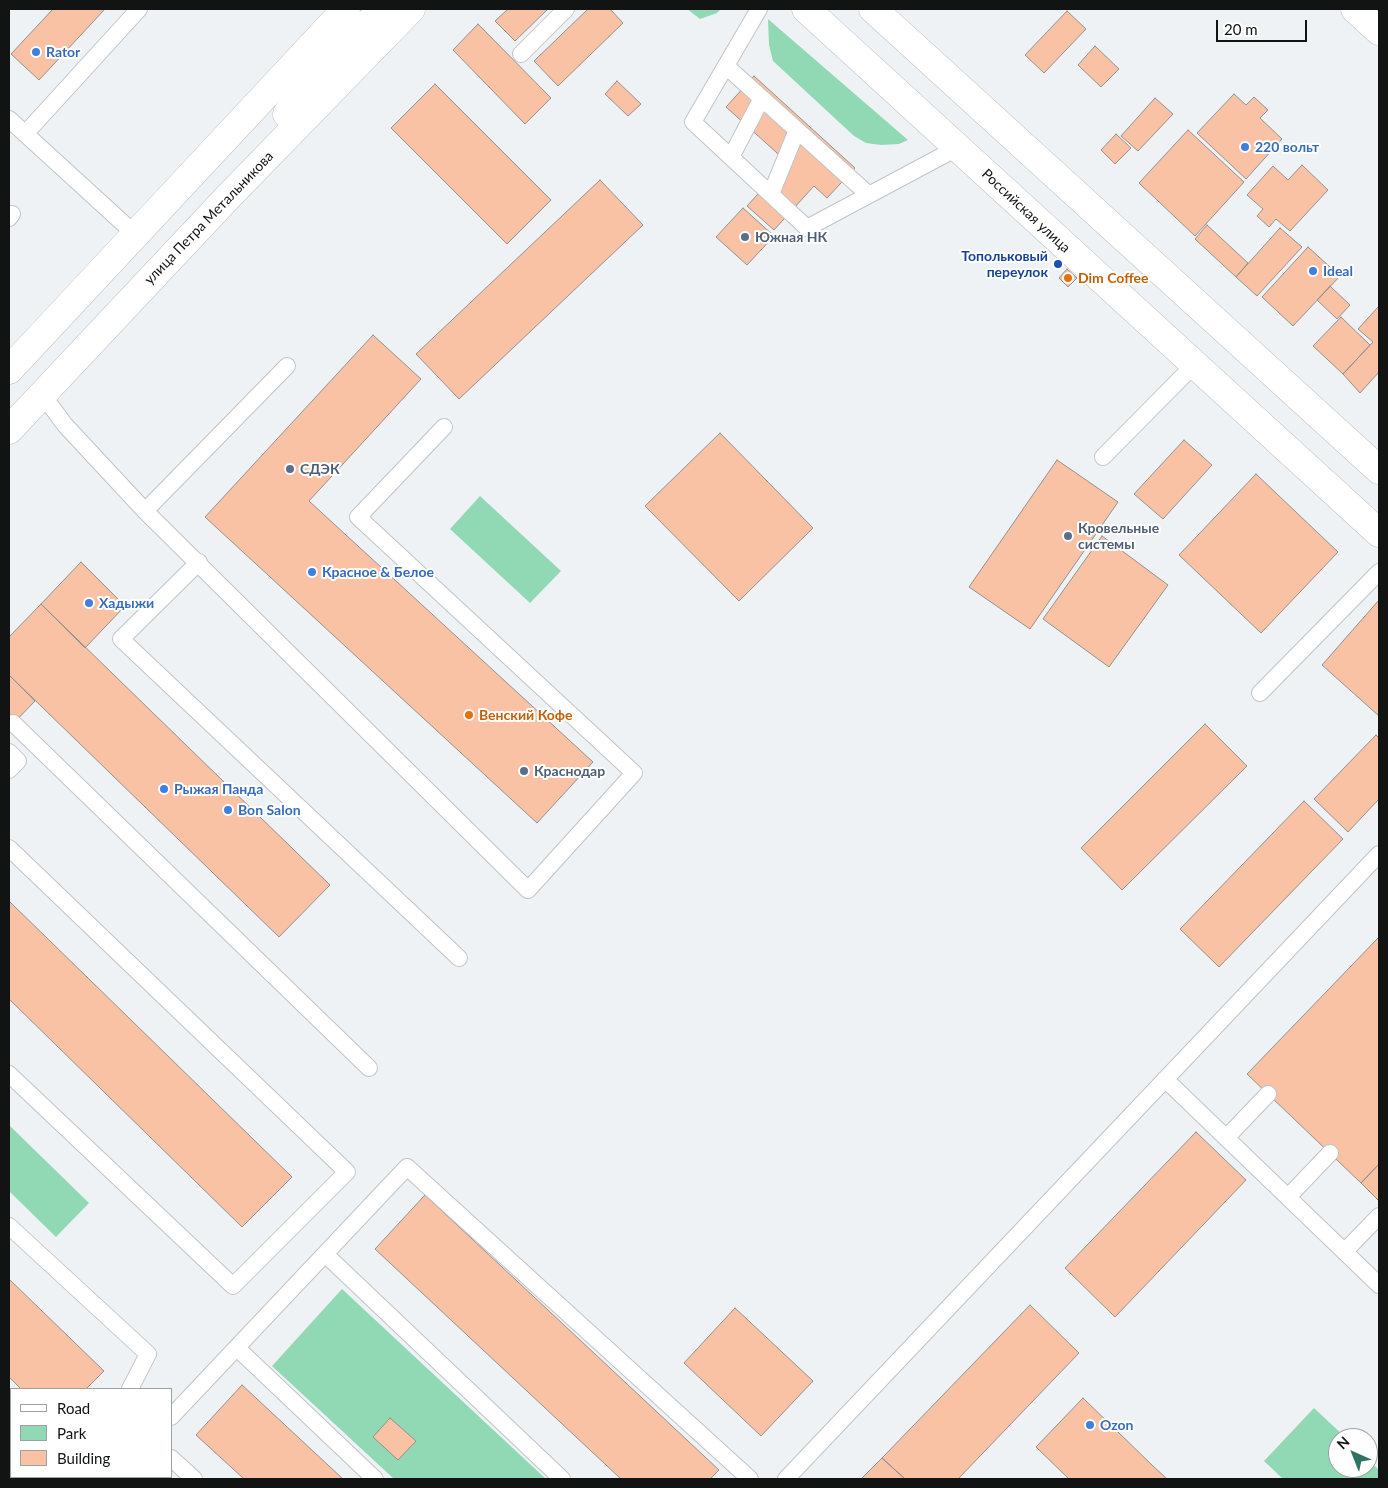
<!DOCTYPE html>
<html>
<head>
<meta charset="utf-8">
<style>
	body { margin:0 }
	#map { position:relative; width:1388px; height:1488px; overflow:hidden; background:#eff2f4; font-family:Lato,sans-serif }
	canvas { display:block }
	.frame { position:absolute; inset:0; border:10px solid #121313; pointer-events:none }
	.legend { position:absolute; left:10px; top:1388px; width:162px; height:90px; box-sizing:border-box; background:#fff; border:1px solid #a0a1a1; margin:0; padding:6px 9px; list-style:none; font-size:15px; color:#121313 }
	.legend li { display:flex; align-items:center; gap:10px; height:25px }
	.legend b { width:25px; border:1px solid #a0a1a1 }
	.north { position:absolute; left:1328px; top:1428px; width:50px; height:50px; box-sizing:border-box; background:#fff; border:1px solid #a0a1a1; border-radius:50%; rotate:316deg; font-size:14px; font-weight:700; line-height:20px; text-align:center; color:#121313 }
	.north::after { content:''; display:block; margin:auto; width:18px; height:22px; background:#317363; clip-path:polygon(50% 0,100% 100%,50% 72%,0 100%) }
	.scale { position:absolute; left:1216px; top:20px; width:91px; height:22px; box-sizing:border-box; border:2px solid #121313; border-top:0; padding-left:6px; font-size:15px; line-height:18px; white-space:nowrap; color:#121313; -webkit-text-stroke:4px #fff; paint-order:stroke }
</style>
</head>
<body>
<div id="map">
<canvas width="1388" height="1488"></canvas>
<div class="frame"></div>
<ul class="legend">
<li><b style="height:6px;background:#fff"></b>Road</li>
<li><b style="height:14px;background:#91d9b5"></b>Park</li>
<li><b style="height:14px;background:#fac2a5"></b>Building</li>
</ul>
<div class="north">N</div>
<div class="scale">20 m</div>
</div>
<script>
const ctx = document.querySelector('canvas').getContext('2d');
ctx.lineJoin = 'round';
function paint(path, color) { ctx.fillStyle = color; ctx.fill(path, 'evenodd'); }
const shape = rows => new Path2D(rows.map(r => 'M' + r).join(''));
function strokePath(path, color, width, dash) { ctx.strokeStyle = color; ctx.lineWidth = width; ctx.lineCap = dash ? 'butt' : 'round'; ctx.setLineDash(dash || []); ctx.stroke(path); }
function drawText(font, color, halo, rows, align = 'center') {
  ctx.font = font + ' Lato,sans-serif'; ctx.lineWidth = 4; ctx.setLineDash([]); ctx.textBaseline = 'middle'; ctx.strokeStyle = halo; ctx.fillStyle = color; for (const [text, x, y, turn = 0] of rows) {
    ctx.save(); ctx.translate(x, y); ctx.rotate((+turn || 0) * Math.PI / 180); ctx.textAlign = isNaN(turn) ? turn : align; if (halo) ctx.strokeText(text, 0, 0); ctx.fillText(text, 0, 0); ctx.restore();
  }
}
paint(shape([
	[687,9,721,9,717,13,700,19],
	[768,19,908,140,899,144,881,145,866,143,854,136,773,61,769,45],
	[480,496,561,571,530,603,450,529],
	[9,1125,89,1203,56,1237,9,1191],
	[342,1289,546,1479,394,1479,272,1366],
	[1314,1408,1346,1438,1338,1438,1338,1468,1368,1468,1368,1459,1379,1470,1379,1479,1283,1479,1264,1461]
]), '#91d9b5');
const building = shape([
	[53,9,105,9,39,80,11,54,53,9],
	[508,9,548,9,515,41,495,21,508,9],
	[588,9,610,9,623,23,558,86,534,61,588,9],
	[1067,11,1086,29,1044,73,1025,55,1067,11],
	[478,24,551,98,525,124,453,50,478,24],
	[1095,46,1119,69,1101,87,1078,65,1095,46],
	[754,76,855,168,827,198,814,186,774,230,747,206,787,162,726,107,754,76],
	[617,81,641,104,628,116,605,94,617,81],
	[435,84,551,200,507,244,391,128,435,84],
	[1234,94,1246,105,1254,97,1268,110,1260,118,1282,139,1246,179,1197,133,1234,94],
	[1155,98,1173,114,1138,151,1121,136,1155,98],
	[1188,130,1244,182,1195,236,1139,183,1188,130],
	[1116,134,1131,148,1115,164,1101,150,1116,134],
	[1302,165,1328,190,1290,231,1276,219,1269,227,1257,216,1263,209,1247,195,1273,166,1288,180,1302,165],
	[600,180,643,225,459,399,416,354,600,180],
	[743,208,774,236,747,265,716,237,743,208],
	[1207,225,1248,263,1236,277,1195,239,1207,225],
	[1280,228,1302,247,1257,296,1236,277,1280,228],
	[1308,247,1340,276,1293,326,1262,297,1308,247],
	[1067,269,1077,278,1068,287,1059,278,1067,269],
	[1330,286,1350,305,1337,319,1317,300,1330,286],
	[1379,306,1379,372,1360,393,1343,374,1373,342,1358,329,1379,306],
	[1341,317,1370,345,1343,374,1313,346,1341,317],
	[373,335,421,379,309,501,593,762,537,823,205,517,373,335],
	[720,433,813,528,739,601,645,506,720,433],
	[1184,440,1212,465,1163,519,1134,494,1184,440],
	[1057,460,1118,502,1030,629,969,587,1057,460],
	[1256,474,1338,552,1261,633,1179,555,1256,474],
	[1102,536,1168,585,1109,667,1043,619,1102,536],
	[81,562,125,606,85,648,41,604,81,562],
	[1379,600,1379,716,1322,665,1379,600],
	[41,604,330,885,279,937,9,675,9,637,41,604],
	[9,675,35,701,9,728,9,675],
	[1205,724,1247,766,1122,890,1081,848,1205,724],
	[1376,735,1379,738,1379,799,1348,832,1314,799,1376,735],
	[1304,801,1343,839,1219,967,1180,929,1304,801],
	[9,901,292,1177,242,1227,9,999,9,901],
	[1379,937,1379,1164,1361,1183,1247,1074,1379,937],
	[1196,1132,1246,1180,1115,1317,1065,1268,1196,1132],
	[1379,1164,1379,1201,1361,1183,1379,1164],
	[425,1195,719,1470,710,1479,621,1479,375,1249,425,1195],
	[9,1279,104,1371,86,1389,21,1389,9,1377,9,1279],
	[1030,1305,1079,1353,958,1479,905,1479,882,1458,1030,1305],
	[735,1308,813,1381,761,1436,684,1363,735,1308],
	[242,1385,343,1479,244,1479,196,1435,242,1385],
	[1083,1398,1152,1465,1167,1479,1069,1479,1036,1447,1083,1398],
	[390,1418,416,1441,398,1460,373,1437,390,1418],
	[882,1458,905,1479,861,1479,882,1458]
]);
paint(building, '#fac2a5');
strokePath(building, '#93908e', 1);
const service = shape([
	[759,9,693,122,807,228,957,148],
	[521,54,566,9],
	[726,66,869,195],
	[9,119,136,235],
	[25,134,139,9],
	[731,157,762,98],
	[771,194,797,130],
	[9,218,12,214],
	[42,394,65,425,145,511,528,890,634,773,358,517,444,427],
	[1103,457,1194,365],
	[145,511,287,366],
	[199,562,121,639,459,958],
	[1260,693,1379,572],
	[13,723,369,1068],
	[9,752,18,761,9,770],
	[9,848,347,1172,233,1286,9,1074],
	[1165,1079,1379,1285],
	[1226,1138,1268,1094],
	[1288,1197,1330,1153],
	[9,1226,148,1354,130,1389],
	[1345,1251,1379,1216],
	[325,1254,562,1479],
	[237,1348,375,1479],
	[171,1417,407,1167,750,1479],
	[171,1458,194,1479],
	[49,1479,51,1477],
	[113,1479,115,1477],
	[786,1479,1379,854]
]);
const minor = shape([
	[1355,9,1379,31]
]);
const secondary = shape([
	[806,9,1379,533],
	[873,9,1379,470],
	[287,114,309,86,382,9],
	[9,370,346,9],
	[9,430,228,197,411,9]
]);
strokePath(service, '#c1c4c6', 18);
strokePath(minor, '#c1c4c6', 29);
strokePath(secondary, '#c1c4c6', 29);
strokePath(service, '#fff', 16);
strokePath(minor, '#fff', 28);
strokePath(secondary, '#fff', 28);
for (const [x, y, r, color] of [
	[36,52,5,"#3f7fe0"],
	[1245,147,5,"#3f7fe0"],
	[745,237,5,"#5c6f8a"],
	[1058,264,5,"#1a4fb4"],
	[1313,271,5,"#3f7fe0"],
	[1068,278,5,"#e8710a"],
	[290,469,5,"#5c6f8a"],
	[1068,536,5,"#5c6f8a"],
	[312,572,5,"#3f7fe0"],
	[89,603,5,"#3f7fe0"],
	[469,715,5,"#e8710a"],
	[524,771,5,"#5c6f8a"],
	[164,789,5,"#3f7fe0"],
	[228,810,5,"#3f7fe0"],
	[1090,1425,5,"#3f7fe0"]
]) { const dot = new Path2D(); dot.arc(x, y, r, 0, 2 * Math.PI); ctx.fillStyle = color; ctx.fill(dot); strokePath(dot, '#fff', 2); }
drawText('bold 14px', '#366cbe', '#fff', [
	["Rator",46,52],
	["220 вольт",1255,147],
	["Ideal",1323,271],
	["Красное & Белое",322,572],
	["Хадыжи",99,603],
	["Рыжая Панда",174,789],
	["Bon Salon",238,810],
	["Ozon",1100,1425]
], 'left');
drawText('14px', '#121313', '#fff', [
	["Российская улица",1026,211,43],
	["улица Петра Метальникова",209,218,-46]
]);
drawText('bold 14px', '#4e5e75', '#fff', [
	["Южная НК",755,237],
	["СДЭК",300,469],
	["Кровельные",1078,528],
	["системы",1078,544],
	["Краснодар",534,771]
], 'left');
drawText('bold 14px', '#164399', '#fff', [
	["Топольковый",1048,256],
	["переулок",1048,272]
], 'right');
drawText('bold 14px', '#c56008', '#fff', [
	["Dim Coffee",1078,278],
	["Венский Кофе",479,715]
], 'left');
</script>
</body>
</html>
